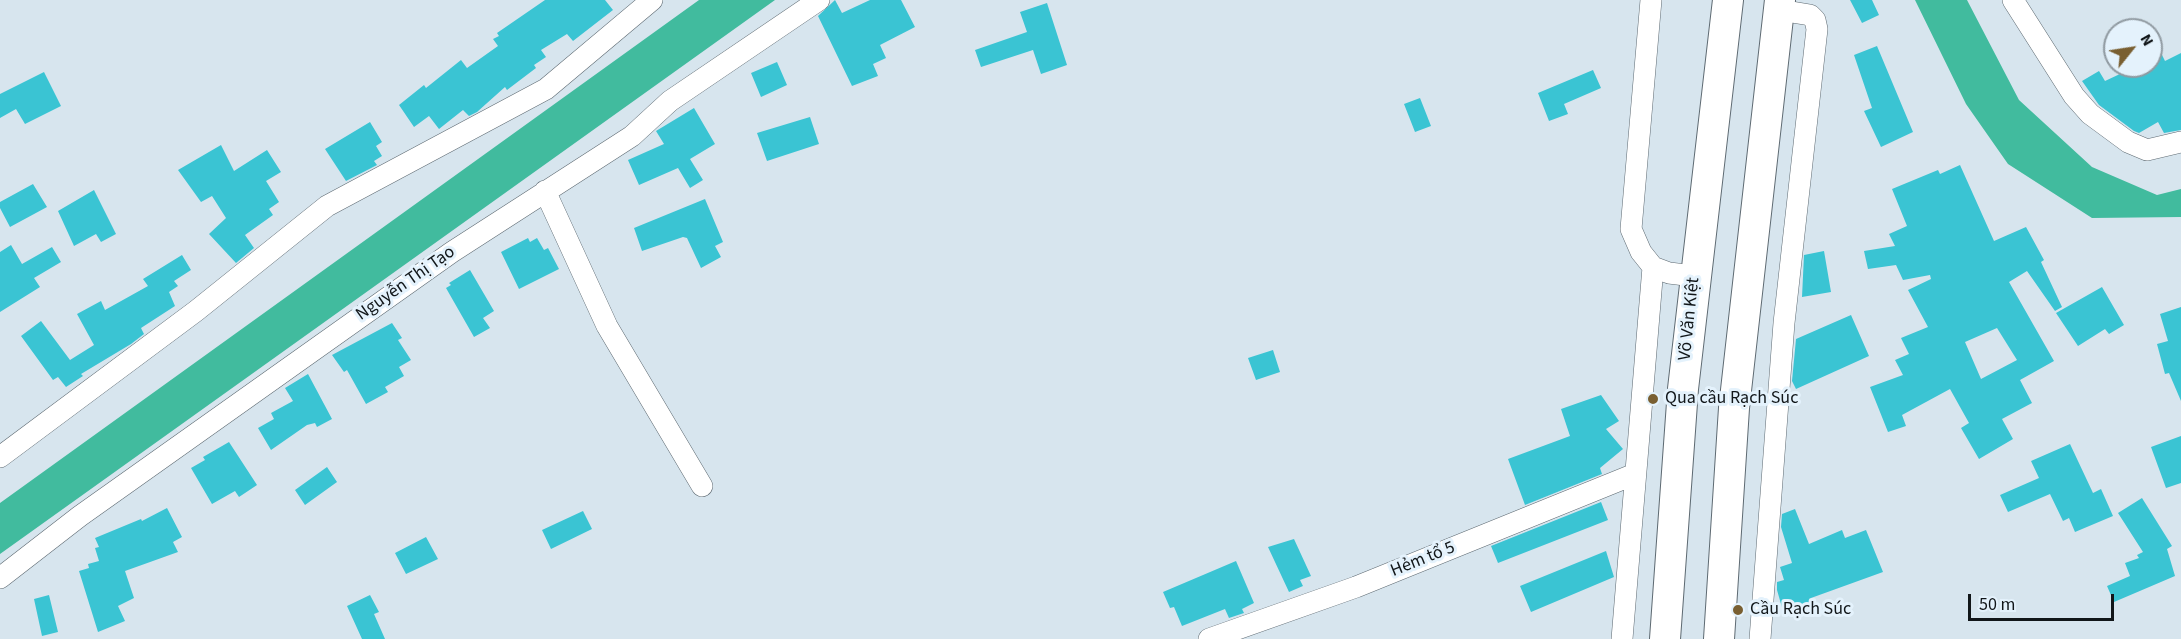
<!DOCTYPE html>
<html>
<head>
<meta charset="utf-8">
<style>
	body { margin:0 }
	#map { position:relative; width:2181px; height:639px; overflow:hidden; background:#d7e5ee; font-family:"Source Sans 3",sans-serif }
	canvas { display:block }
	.north { position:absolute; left:2103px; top:18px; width:60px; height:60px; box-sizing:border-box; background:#e4f2fc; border:2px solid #909aa1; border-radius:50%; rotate:60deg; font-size:16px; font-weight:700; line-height:24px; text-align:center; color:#111619 }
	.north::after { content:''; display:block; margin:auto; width:21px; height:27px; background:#795f31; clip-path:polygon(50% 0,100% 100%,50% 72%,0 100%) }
	.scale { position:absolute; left:1968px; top:594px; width:146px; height:27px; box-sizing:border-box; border:3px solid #111619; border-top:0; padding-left:8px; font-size:18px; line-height:21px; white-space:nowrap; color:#111619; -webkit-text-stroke:4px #e4f2fc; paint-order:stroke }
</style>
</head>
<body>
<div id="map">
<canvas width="2181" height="639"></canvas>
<div class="north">N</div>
<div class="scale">50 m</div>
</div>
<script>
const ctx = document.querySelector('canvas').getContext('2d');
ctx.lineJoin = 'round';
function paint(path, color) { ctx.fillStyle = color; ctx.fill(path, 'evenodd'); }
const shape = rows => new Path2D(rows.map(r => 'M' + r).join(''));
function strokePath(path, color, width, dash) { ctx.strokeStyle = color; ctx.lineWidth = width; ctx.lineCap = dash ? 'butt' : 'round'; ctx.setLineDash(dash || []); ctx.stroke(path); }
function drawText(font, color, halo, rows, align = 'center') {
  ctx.font = font + ' "Source Sans 3",sans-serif'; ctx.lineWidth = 6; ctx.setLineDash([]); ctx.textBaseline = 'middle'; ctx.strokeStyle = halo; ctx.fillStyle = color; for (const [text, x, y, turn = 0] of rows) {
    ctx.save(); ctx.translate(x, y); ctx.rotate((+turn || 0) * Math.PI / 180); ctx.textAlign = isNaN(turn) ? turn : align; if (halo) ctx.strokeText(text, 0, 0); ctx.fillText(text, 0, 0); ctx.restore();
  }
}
paint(shape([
	[699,0,775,0,0,554,0,503],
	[1915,0,1967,0,2019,100,2092,167,2157,195,2181,189,2181,217,2092,218,2008,164,1966,104]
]), '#41bb9e');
paint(shape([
	[545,0,605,0,613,10,573,41,567,34,541,50,546,57,534,65,536,68,507,90,505,87,477,112,469,116,463,110,439,129,429,116,414,127,399,105,424,85,426,88,461,60,467,68,498,46,493,39,499,36,497,33],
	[835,0,842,13,870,0,901,0,915,27,880,45,886,58,873,64,878,76,852,86,818,16],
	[1850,0,1872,0,1879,15,1862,23],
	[1047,3,1067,65,1041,74,1033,50,981,67,975,50,1027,32,1020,12],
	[2151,33,2165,61,2181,53,2181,130,2164,133,2158,122,2139,133,2134,131,2099,105,2082,81,2099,71,2105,81,2137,66,2151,66],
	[1877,46,1913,132,1881,147,1864,111,1872,108,1854,55],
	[777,62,787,85,761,97,751,73],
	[1593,70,1601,88,1564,104,1568,114,1549,121,1538,93],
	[44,72,61,106,25,124,16,109,0,118,0,94],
	[1420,98,1431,126,1415,132,1404,104],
	[694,108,715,144,690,159,703,180,690,188,678,168,639,185,628,160,664,144,656,131],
	[810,117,819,144,767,161,757,133],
	[370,122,382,142,376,146,382,156,374,161,377,165,346,181,325,149],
	[221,145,234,171,267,150,281,172,266,181,279,202,269,209,273,215,245,235,254,248,236,263,209,234,226,218,212,196,201,202,178,170],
	[1960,165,1994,241,2026,227,2044,260,2041,262,2062,307,2055,311,2027,271,2009,282,2054,361,2020,380,2032,403,2002,419,2013,439,1979,459,1961,428,1969,423,1950,389,1902,415,1906,426,1888,432,1870,387,1903,375,1895,360,1909,354,1901,338,1928,327,1908,290,1931,279,1930,275,1903,280,1896,265,1868,269,1864,251,1895,246,1889,234,1907,226,1892,189,1938,170,1940,174],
	[1997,328,2017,360,1981,379,1965,342],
	[33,184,47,207,10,227,0,208,0,202],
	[94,190,116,234,101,242,96,234,74,246,58,211],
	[705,199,723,242,715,246,721,257,701,268,687,238,683,237,642,251,634,228],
	[528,238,530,242,537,238,544,250,548,248,559,269,519,289,501,252],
	[11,245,22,264,52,247,61,262,34,278,40,287,0,312,0,252],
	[1824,251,1831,292,1802,297,1804,255],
	[182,255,191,270,174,281,178,286,169,292,175,306,141,328,144,334,131,344,81,374,83,376,66,387,58,377,53,380,21,336,41,321,70,360,94,345,77,314,101,301,105,310,148,286,143,279],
	[470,270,494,311,483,318,490,328,474,337,446,288,451,285,449,283],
	[2102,287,2124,325,2109,334,2105,329,2078,346,2056,313],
	[2181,307,2181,401,2169,373,2165,374,2157,344,2168,341,2160,314],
	[1851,315,1869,356,1796,389,1792,381,1796,339],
	[392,323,402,338,398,340,411,360,399,367,404,376,385,387,388,392,366,404,347,370,344,372,332,355],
	[1273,350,1280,372,1256,380,1248,358],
	[308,374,332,419,317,427,315,423,307,425,271,450,258,428,274,419,271,413,293,401,285,388],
	[1601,395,1619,421,1606,429,1623,449,1600,468,1602,474,1525,505,1508,459,1570,436,1561,409],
	[2181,436,2181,483,2166,488,2151,447],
	[229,442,257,485,239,497,235,491,212,504,191,468,205,460,203,457],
	[2070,444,2093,493,2101,489,2113,516,2075,532,2069,518,2063,521,2050,494,2008,512,2000,495,2039,478,2031,461],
	[327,467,337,482,305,505,295,490],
	[2142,498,2172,546,2167,549,2175,576,2114,602,2107,586,2130,576,2125,563,2139,558,2137,555,2143,552,2118,513],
	[1601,502,1608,520,1498,563,1491,546],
	[167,508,182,537,173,542,178,552,125,571,134,598,118,606,125,621,98,632,79,571,89,568,88,564,99,561,95,548,99,547,95,538,141,519,142,521],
	[1795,509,1809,544,1842,530,1845,538,1866,530,1883,572,1811,598,1812,602,1783,611,1777,590,1777,582,1784,580,1780,567,1792,563,1781,527,1782,514],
	[583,511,592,529,551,549,542,530],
	[426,537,438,559,406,574,395,553],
	[1294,539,1311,576,1300,580,1303,586,1289,592,1268,547],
	[1606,551,1614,577,1531,612,1520,586],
	[1236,561,1254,603,1242,609,1244,613,1229,618,1225,609,1182,626,1174,607,1170,608,1163,592],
	[49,595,58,632,42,636,34,599],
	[370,595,379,612,374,614,385,639,362,639,347,606]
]), '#3ac4d3');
const minor = shape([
	[1651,0,1631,229,1641,252,1653,267,1669,273,1694,276],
	[2013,0,2074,96,2090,114,2128,142,2147,150,2181,142],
	[545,191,607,326,702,486],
	[0,457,196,311,327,206,546,89,652,0],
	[0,578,80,516,452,252,632,136,670,101,819,0],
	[1209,639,1356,587,1635,474],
	[1622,639,1653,267],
	[1760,639,1784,323,1817,29,1815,20,1810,15,1779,10]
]);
const secondary = shape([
	[1665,639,1683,389,1728,0],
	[1719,639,1734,408,1780,0]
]);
strokePath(minor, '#5e6a72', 22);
strokePath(secondary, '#5e6a72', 32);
strokePath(minor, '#fff', 21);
strokePath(secondary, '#fff', 30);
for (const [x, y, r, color] of [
	[1653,399,6,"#795f31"],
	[1738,610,6,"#795f31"]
]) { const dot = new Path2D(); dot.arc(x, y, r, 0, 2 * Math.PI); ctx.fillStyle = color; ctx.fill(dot); strokePath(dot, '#e4f2fc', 2); }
drawText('18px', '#111619', '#e4f2fc', [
	["Nguyễn Thị Tạo",406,284,-35],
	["Võ Văn Kiệt",1690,319,-84],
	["Hẻm tổ 5",1423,560,-22]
]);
drawText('18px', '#111619', '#e4f2fc', [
	["Qua cầu Rạch Súc",1665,399],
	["Cầu Rạch Súc",1750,610]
], 'left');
</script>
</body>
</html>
